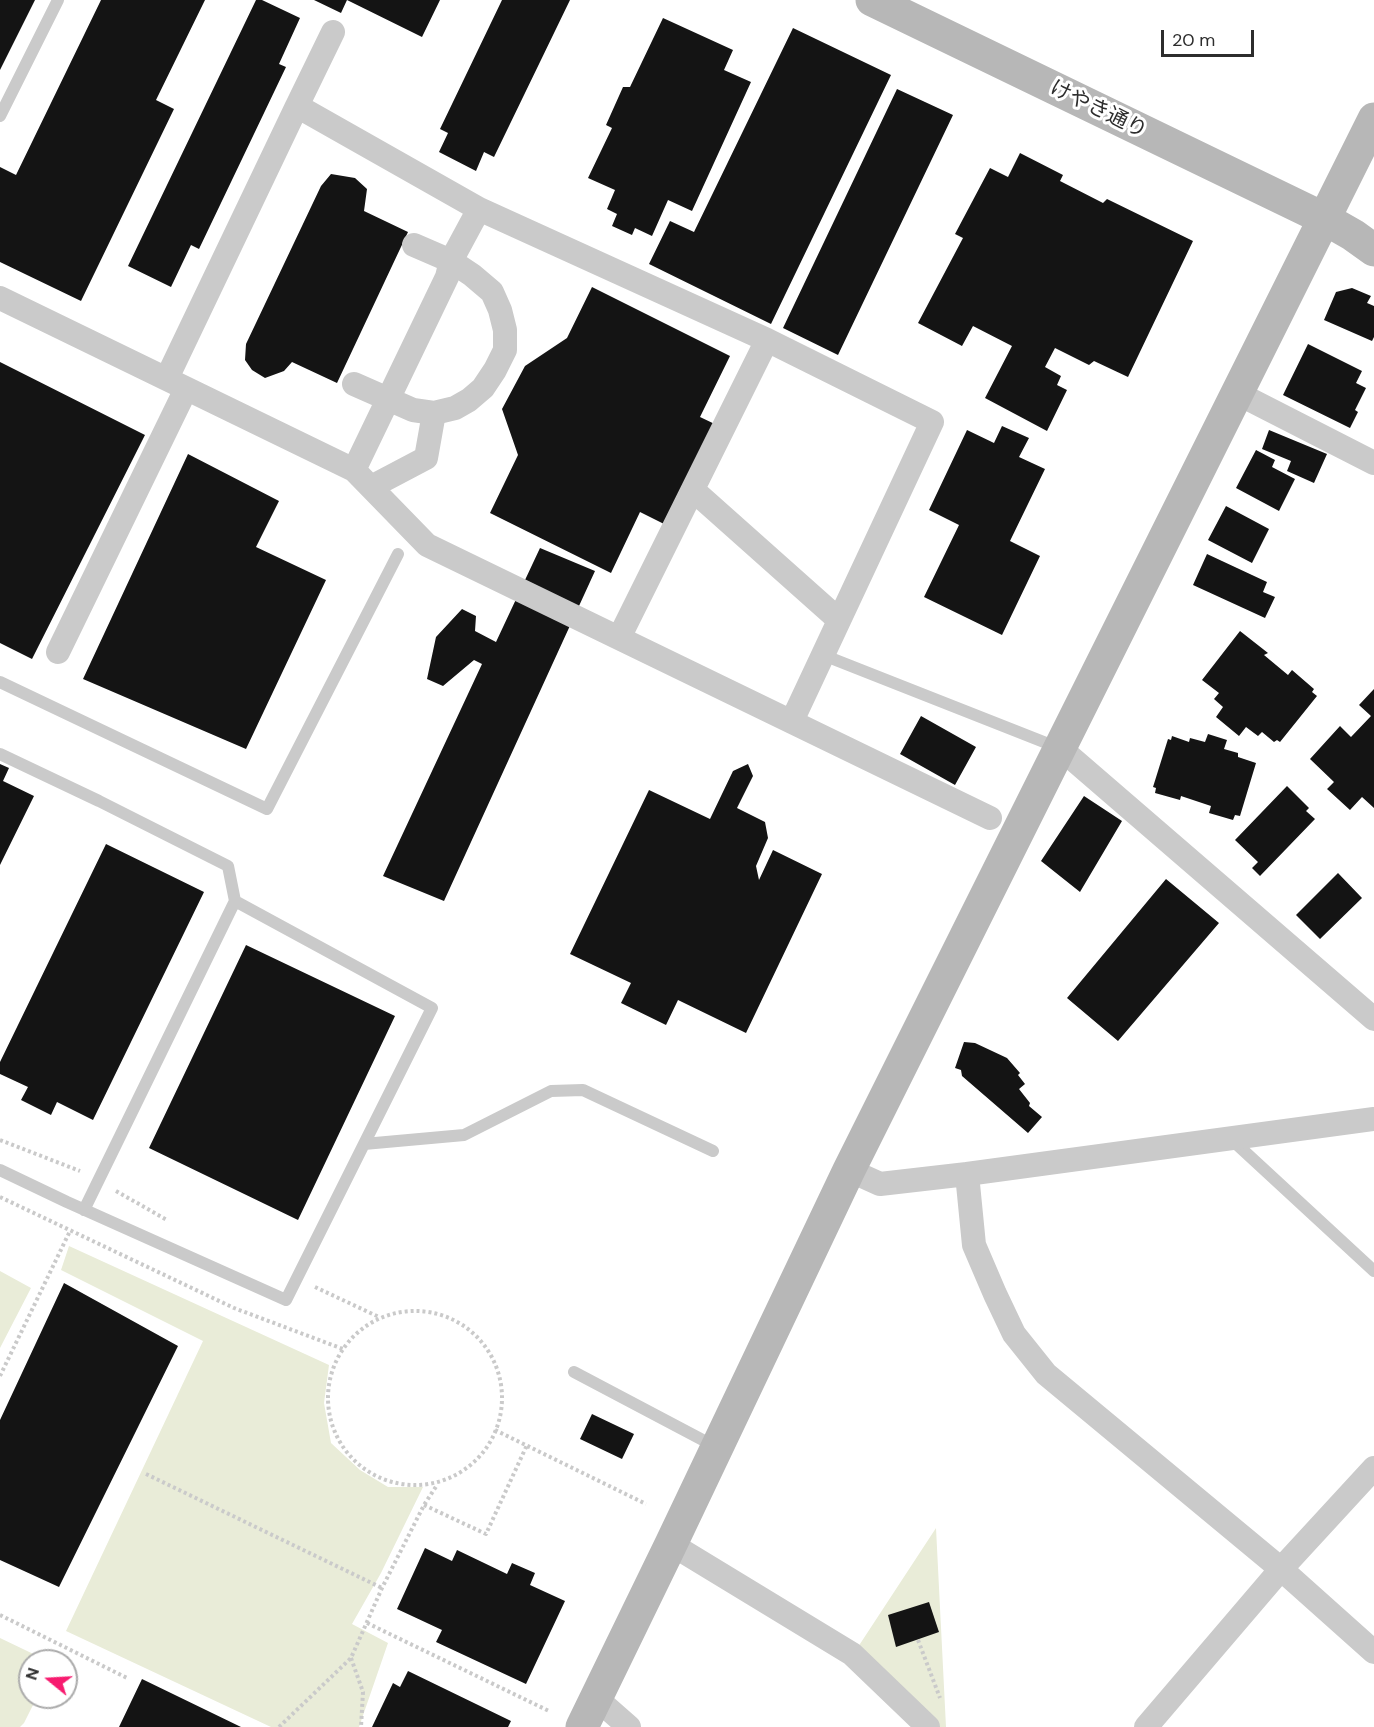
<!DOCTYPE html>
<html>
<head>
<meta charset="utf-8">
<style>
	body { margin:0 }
	#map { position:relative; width:1374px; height:1727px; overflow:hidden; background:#fff; font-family:"DM Sans",sans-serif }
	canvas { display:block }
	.north { position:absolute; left:18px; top:1649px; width:60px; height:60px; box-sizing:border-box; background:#fff; border:2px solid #ababab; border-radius:50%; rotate:288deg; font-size:16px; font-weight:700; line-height:24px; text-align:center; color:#2d2d2d }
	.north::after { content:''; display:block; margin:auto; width:21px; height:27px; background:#f71b6f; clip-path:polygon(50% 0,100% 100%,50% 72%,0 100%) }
	.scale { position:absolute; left:1161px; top:30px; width:93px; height:27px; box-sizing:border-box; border:3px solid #2d2d2d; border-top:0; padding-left:8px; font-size:18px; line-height:21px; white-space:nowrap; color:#2d2d2d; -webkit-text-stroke:4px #fff; paint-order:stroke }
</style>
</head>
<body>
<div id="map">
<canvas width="1374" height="1727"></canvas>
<div class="north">N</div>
<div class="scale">20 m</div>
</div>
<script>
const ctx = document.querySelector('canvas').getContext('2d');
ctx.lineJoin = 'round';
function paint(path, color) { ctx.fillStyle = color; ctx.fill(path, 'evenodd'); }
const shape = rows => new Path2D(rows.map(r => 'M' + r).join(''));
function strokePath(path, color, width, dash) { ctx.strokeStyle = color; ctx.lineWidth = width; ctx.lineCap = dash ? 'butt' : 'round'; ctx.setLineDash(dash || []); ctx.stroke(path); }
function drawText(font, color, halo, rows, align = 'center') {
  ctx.font = font + ' "DM Sans","Noto Sans JP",sans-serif'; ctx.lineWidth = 6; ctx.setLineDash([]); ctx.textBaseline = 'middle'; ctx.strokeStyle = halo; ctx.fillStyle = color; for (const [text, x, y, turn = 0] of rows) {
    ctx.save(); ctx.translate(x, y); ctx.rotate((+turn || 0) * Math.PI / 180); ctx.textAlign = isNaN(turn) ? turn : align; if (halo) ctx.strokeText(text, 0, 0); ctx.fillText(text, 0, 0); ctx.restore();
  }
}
paint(shape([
	[69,1246,329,1365,324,1403,331,1443,360,1470,388,1487,423,1487,381,1573,352,1624,388,1643,359,1727,271,1727,66,1631,203,1341,61,1270],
	[0,1271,31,1288,0,1348],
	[936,1528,946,1727,939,1727,858,1647],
	[0,1638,48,1661,30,1661,30,1697,37,1697,24,1723,20,1727,0,1727]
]), '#e9ecd8');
paint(shape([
	[0,0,35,0,0,70],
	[101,0,205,0,156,100,174,109,81,301,0,262,0,167,16,175],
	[256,0,262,0,300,18,279,64,286,67,199,249,191,245,171,287,128,266],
	[314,0,440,0,422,37,347,0,341,13],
	[502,0,570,0,494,157,484,152,476,171,439,152,448,133,440,129],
	[663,18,733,50,724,70,751,82,692,211,668,200,652,236,635,228,632,235,612,226,617,214,607,209,615,190,588,178,612,128,606,125,623,87,630,87],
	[793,28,891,75,771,324,649,264,670,221,694,232],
	[897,89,953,115,838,355,783,328],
	[1020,153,1063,175,1060,181,1103,203,1107,199,1193,241,1128,377,1094,361,1089,365,1055,348,1045,367,1061,376,1057,385,1067,390,1047,431,985,398,1012,346,973,326,962,346,918,323,963,238,955,234,990,168,1008,177],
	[331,174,355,178,367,189,364,211,408,232,337,383,292,362,284,371,265,378,252,370,245,360,246,344,321,186],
	[592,287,730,356,700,417,721,427,672,528,640,512,611,573,490,513,518,455,502,409,525,366,567,338],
	[1352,288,1371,296,1367,303,1374,306,1374,337,1372,341,1324,320,1336,292],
	[1308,344,1362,371,1356,383,1366,388,1355,410,1358,412,1350,428,1283,395],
	[0,362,145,435,32,659,0,643],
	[1002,426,1029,438,1019,457,1045,469,1010,541,1040,556,1002,635,924,597,959,525,929,510,967,430,994,443],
	[1269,430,1327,454,1314,483,1287,471,1291,461,1262,449],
	[1256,450,1275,460,1272,467,1295,479,1279,511,1236,488],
	[188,454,279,501,256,547,326,580,246,749,83,679],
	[1226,506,1269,529,1252,563,1208,540],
	[540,548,595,571,444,901,383,876,482,664,474,660,443,686,427,679,436,637,462,609,476,616,475,631,496,642],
	[1207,554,1267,582,1263,592,1275,597,1265,618,1193,585],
	[1240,631,1268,653,1264,655,1288,675,1292,670,1314,689,1312,692,1317,696,1280,742,1277,740,1274,742,1262,732,1258,736,1246,727,1239,736,1216,717,1223,707,1214,699,1219,693,1202,680],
	[1374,689,1374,808,1362,797,1350,810,1327,789,1334,782,1310,759,1340,726,1351,737,1371,716,1359,705],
	[921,716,976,747,955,785,900,754],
	[1208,734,1227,740,1224,749,1238,753,1238,757,1256,763,1240,816,1235,815,1233,820,1209,813,1211,806,1181,796,1180,800,1155,793,1156,788,1153,787,1168,739,1171,740,1172,736,1189,742,1190,738,1205,742],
	[0,764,9,768,3,781,34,796,0,865],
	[748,764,753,776,737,808,765,822,768,838,756,866,759,880,773,850,822,874,746,1033,678,1000,666,1025,621,1003,631,983,570,954,649,790,710,819,733,771],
	[1287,786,1309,808,1306,811,1315,819,1260,876,1252,868,1258,862,1235,840],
	[1084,796,1122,821,1080,892,1041,861],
	[106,844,204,892,93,1120,57,1102,51,1115,21,1100,28,1087,0,1074,0,1062],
	[1338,873,1362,898,1320,939,1296,915],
	[1166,879,1219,923,1118,1041,1067,998],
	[246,945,395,1016,298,1220,149,1148],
	[964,1042,975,1043,1007,1058,1020,1073,1018,1075,1025,1084,1019,1089,1030,1103,1029,1106,1042,1117,1028,1133,962,1076,961,1070,955,1068],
	[64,1283,178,1346,59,1587,0,1560,0,1420],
	[592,1414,634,1434,622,1459,580,1439],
	[425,1548,452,1561,457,1550,507,1574,512,1563,535,1573,530,1585,565,1601,526,1684,436,1642,442,1630,397,1609],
	[929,1602,939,1632,896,1647,888,1615],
	[408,1671,511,1721,508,1727,372,1727,393,1683,400,1687],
	[142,1679,241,1727,119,1727]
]), '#141414');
strokePath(shape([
	[0,1140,80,1171],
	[116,1191,167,1220],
	[0,1197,234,1308,343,1349],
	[315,1287,379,1317],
	'328 1398a87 87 0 1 1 174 0a87 87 0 1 1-174 0Z',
	[0,1376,70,1231],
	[495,1430,646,1504],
	[146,1474,382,1588],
	[424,1505,486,1534,527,1445],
	[0,1615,129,1679],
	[367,1623,549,1711],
	[918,1640,940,1698],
	[351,1658,363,1692,361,1727],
	[279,1727,351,1658,382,1588,424,1505,437,1485]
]), '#cacaca', 4, [3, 3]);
strokePath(shape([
	[0,116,58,0],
	[823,655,1059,748],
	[0,682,267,809,398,554],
	[0,754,99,801,228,866,235,901,432,1008,286,1300,67,1202,0,1170],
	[1231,1139,1374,1271],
	[364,1144,464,1135,551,1091,583,1090,713,1151],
	[84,1210,235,901],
	[574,1372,716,1447]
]), '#cacaca', 12);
strokePath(shape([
	[297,106,333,32],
	[0,298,354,470,427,545,990,818],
	[167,378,297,106,479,209,767,340,932,422,792,721],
	[354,384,413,410,434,413],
	[1237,393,1374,463],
	[354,470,447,277,451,261,479,209],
	[371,487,426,458,434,413,455,408,469,400,483,388,495,370,505,350,505,330,500,310,492,292,472,275,451,261,414,245],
	[693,490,839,620],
	[619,638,767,340],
	[58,652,186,389],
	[1060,748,1374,1019],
	[849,1170,880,1184,967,1174,974,1245,995,1294,1014,1334,1046,1374,1281,1569,1374,1652],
	[967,1174,1374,1119],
	[671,1544,852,1654,928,1727],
	[596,1698,629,1727],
	[1146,1727,1281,1569,1374,1468]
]), '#cacaca', 24);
strokePath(shape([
	[872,0,1325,219,1353,235,1374,250],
	[582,1727,671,1544,849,1170,1374,119]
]), '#b7b7b7', 33);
drawText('21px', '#2d2d2d', '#fff', [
	["けやき通り",1098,110,26]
]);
</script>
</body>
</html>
